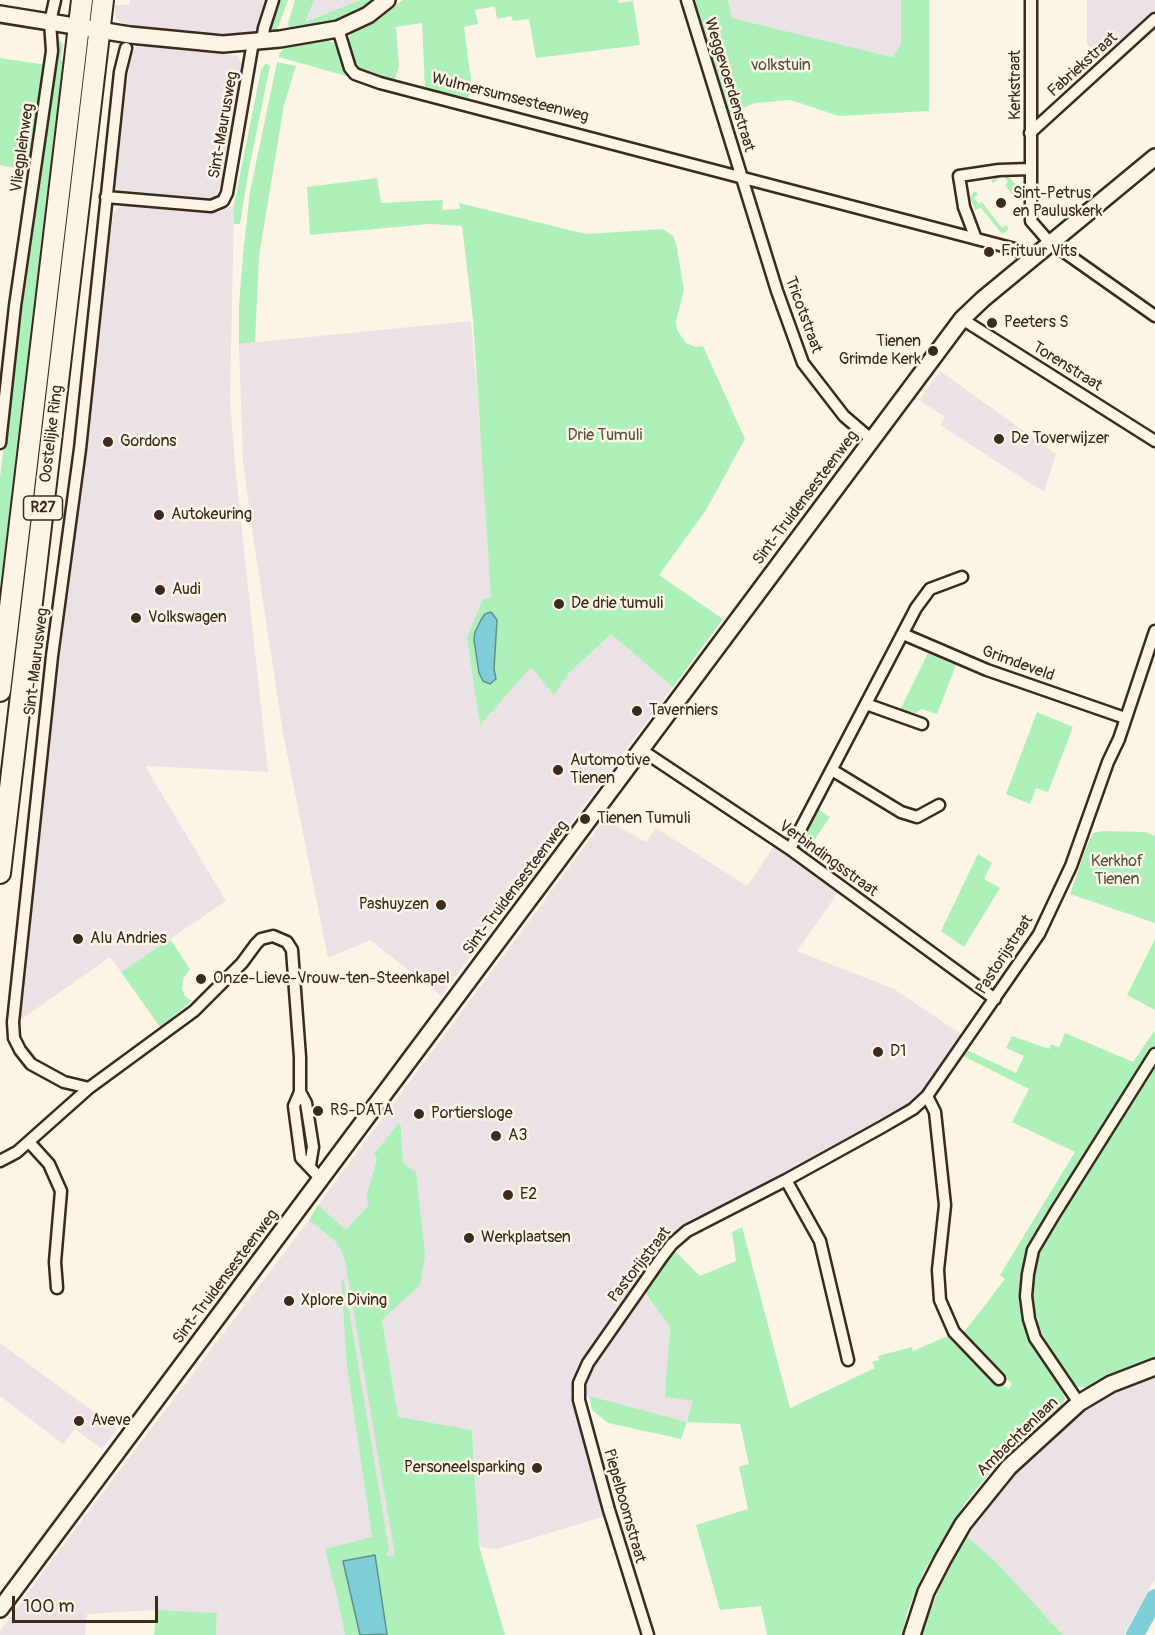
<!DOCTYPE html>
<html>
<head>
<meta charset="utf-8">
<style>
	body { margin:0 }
	#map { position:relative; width:1155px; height:1635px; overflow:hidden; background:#fcf5e5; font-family:Pangolin,sans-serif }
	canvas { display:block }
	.scale { position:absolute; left:12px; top:1596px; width:146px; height:27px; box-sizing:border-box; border:3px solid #3b2a1e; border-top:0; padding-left:8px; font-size:18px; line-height:21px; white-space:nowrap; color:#3b2a1e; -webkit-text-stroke:4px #fcf5e5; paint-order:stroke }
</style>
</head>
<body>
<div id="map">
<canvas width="1155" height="1635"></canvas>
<div class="scale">100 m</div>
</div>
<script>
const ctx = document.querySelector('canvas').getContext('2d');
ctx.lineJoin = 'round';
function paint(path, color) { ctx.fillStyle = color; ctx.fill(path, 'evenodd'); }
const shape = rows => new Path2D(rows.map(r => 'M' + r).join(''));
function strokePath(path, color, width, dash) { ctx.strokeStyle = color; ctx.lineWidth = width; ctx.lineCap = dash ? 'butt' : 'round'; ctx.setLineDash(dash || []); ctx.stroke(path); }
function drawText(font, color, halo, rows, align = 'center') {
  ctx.font = font + ' Pangolin,sans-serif'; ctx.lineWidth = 5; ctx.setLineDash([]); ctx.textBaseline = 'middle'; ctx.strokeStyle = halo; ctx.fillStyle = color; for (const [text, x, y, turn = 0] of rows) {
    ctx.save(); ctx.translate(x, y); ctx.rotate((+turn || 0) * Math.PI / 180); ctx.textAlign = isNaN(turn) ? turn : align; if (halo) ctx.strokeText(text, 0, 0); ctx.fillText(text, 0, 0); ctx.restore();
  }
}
paint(shape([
	[130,0,279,0,270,33,250,37,209,37,127,27,116,18,114,5,129,5],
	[314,0,360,0,304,22],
	[728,0,901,0,901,46,892,57,732,18],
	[1087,0,1155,0,1155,13,1105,59,1087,44],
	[151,46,238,56,242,65,222,180,216,197,209,201,124,192,114,188,131,54,137,47],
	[127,205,190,212,218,212,234,205,230,401,236,475,268,772,145,766,226,901,121,972,110,957,16,1023,49,751,57,660,113,217,117,208],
	[471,321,487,504,491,598,480,724,531,666,554,695,569,673,611,634,673,687,441,996,370,940,328,958,283,733,254,542,243,462,239,344],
	[940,371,1056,454,1044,492,940,425,945,417,919,400],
	[605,819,646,842,656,828,747,886,774,846,840,890,797,951,894,989,964,1036,929,1085,913,1101,685,1228,638,1285,670,1327,666,1397,694,1401,687,1422,570,1392,605,1516,497,1549,486,1548,479,1546,472,1430,398,1418,382,1320,420,1285,403,1163,401,1127,374,1154,377,1159,366,1197,370,1205,346,1230,318,1205],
	[309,1220,334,1240,340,1248,345,1261,396,1555,386,1557,389,1550,341,1280,347,1368,372,1538,337,1596,345,1635,216,1635,217,1613,157,1610,87,1614,85,1635,0,1635,0,1631,55,1556],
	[0,1343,117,1429,102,1449,75,1429,63,1444,0,1396],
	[1155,1376,1155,1578,1124,1635,1063,1635,997,1563,964,1534,989,1500,1066,1426,1101,1399,1141,1380]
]), '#ebe2e6');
paint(shape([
	[279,0,288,0,277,30,270,33],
	[295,0,314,0,305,22,360,0,374,0,356,11,328,23,291,32,288,24],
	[403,0,618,0,619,3,633,1,640,45,536,58,529,19,513,21,511,16,497,19,495,6,475,10,478,24,464,27,472,88,468,98,425,88,422,23,396,27,399,67,394,81,367,75,355,67,347,42,349,37,353,32,376,19],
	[695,0,728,0,732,18,892,57,901,45,901,0,929,0,929,111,839,116,791,100,755,103,728,115],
	[55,32,63,45,61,60,65,61,0,607,0,477],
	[327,41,334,43,343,64,353,78,279,57,279,54,286,46],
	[0,58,47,65,31,171,0,165],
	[277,62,296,66,284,105,259,256,255,342,239,344,239,306,243,254,250,192],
	[266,63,270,66,248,174,240,224,234,224,234,205,261,70],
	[1005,174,1021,189,1020,191,1028,194,1026,198,1022,197,1018,202,1005,185,1008,182,1003,175,993,183,991,181,999,175],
	[377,178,381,203,443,200,442,210,460,209,459,203,586,234,663,229,673,236,676,243,684,290,676,321,677,330,686,343,695,347,703,346,745,439,706,510,659,575,723,619,673,687,611,634,569,673,554,695,531,667,480,725,467,637,483,599,491,597,473,319,462,226,429,224,310,235,307,187],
	[975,191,978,194,974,198,979,204,982,202,1002,228,1006,225,1009,229,1002,234,981,208,975,210,970,197],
	[928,653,956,665,937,714,922,709,916,713,900,710],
	[1037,712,1073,727,1048,792,1036,788,1030,804,1006,794],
	[818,809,830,817,806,852,800,847,800,842],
	[1103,831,1146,832,1155,836,1155,923,1070,894,1086,848,1093,833],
	[978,854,992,863,984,879,1000,888,964,947,941,931],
	[170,939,190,969,183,979,182,989,185,996,192,1001,160,1027,121,972],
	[1155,939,1155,1010,1127,995],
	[1155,1030,1155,1046,1069,1180,1042,1224,1025,1265,1033,1343,1063,1391,1065,1399,1061,1406,1033,1428,1003,1457,965,1503,924,1571,908,1610,902,1635,767,1635,761,1606,720,1610,696,1525,748,1509,739,1467,749,1464,740,1424,687,1422,681,1439,608,1423,592,1410,589,1396,687,1422,693,1401,665,1397,670,1327,645,1293,661,1266,674,1250,700,1276,736,1261,732,1232,742,1227,790,1408,875,1368,872,1362,879,1360,878,1356,912,1347,913,1351,950,1335,992,1379,1009,1389,1012,1383,1002,1377,962,1335,1005,1279,1000,1275,1075,1152,1012,1122,1029,1089,961,1055,965,1049,1016,1073,1024,1056,1006,1048,1012,1036,1049,1049,1051,1044,1059,1047,1065,1033,1133,1062],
	[1155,1065,1155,1358,1128,1368,1088,1387,1078,1387,1069,1381,1039,1328,1033,1298,1034,1274,1040,1248,1119,1120],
	[399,1123,401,1127,403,1163,416,1172,425,1256,420,1285,382,1320,398,1417,472,1430,479,1546,505,1635,345,1635,337,1596,325,1549,372,1537,347,1368,341,1280,344,1281,389,1550,386,1556,395,1555,345,1261,340,1248,334,1240,309,1220,318,1205,346,1230,369,1205,366,1197,377,1159,374,1154],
	[964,1534,997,1563,1063,1635,921,1635,951,1558],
	[157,1610,217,1613,216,1635,154,1635]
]), '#adf0ba');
const water = shape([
	[491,612,497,620,494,669,496,679,490,684,483,681,479,673,474,640,475,632,481,620,485,614,491,612],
	[375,1555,387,1634,360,1635,343,1561,375,1555]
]);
paint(water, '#7fcfd9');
strokePath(water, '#648d8e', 1.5);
strokePath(shape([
	[1135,1635,1155,1598]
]), '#7fcfd9', 18);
const street = shape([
	[687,0,777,291,803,363,844,416,872,440],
	[1031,0,1031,221,1051,244],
	[338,29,350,68,355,74,380,83,1015,249,1031,259],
	[262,41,264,28,273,0],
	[1030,133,1155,19],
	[106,197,211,206,223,201,227,193,253,42],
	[976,239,964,207,959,176,999,170,1030,169],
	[1054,242,1060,249,1155,316],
	[962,319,1155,441],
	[0,443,15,306,52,51,50,22,55,0],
	[903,634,987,670,1125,718],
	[866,704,922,724],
	[640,749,790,849,995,999],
	[832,770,901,812,917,817,939,805],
	[790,849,916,608,930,589,962,577],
	[89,1088,64,1082,31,1064,20,1050,14,1038,13,1022,52,656,80,449,120,72,126,48],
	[300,1092,306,1103,313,1147,310,1165],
	[927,1096,935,1112,945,1205,938,1270,940,1300,954,1332,999,1379],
	[29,1142,49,1164,61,1191,55,1262,57,1288],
	[0,1161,17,1152,89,1088,194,1011,242,963,256,944,261,939,273,936,287,942,292,950,300,1057,300,1092,294,1106,301,1158,321,1179],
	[786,1180,820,1241,848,1360],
	[1079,1403,1035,1338,1029,1319,1026,1296,1028,1274,1033,1250,1055,1213,1155,1054],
	[648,1635,609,1510,579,1400,579,1383,588,1363,662,1257,672,1244,687,1231,786,1180,882,1127,913,1109,927,1096,1039,934,1071,866,1108,762,1119,739,1155,631]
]);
const secondary = shape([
	[0,14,130,35,223,44,280,39,338,29,368,15,387,0],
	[0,1609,962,319,983,299,1155,157],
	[912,1635,926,1592,943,1559,963,1524,1009,1467,1079,1403,1111,1384,1155,1367]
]);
const highway = shape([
	[0,691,82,0],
	[0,873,103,0]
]);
strokePath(street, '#3b2a1e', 15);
strokePath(secondary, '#3b2a1e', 20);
strokePath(highway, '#3b2a1e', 24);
strokePath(street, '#fcf5e5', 10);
strokePath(secondary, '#fcf5e5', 15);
strokePath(highway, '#fcf5e5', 20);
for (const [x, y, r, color] of [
	[1001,203,6,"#3b2a1e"],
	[989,252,6,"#3b2a1e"],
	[992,323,6,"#3b2a1e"],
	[933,351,6,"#3b2a1e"],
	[999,439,6,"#3b2a1e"],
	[108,442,6,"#3b2a1e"],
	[159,515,6,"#3b2a1e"],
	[160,590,6,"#3b2a1e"],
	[559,604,6,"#3b2a1e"],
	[136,618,6,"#3b2a1e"],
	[637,711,6,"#3b2a1e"],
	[558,770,6,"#3b2a1e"],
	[585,819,6,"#3b2a1e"],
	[441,905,6,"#3b2a1e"],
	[78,939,6,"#3b2a1e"],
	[201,979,6,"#3b2a1e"],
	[878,1052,6,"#3b2a1e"],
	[318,1111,6,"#3b2a1e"],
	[419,1114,6,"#3b2a1e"],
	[496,1136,6,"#3b2a1e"],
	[508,1195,6,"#3b2a1e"],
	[469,1238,6,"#3b2a1e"],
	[289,1301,6,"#3b2a1e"],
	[79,1421,6,"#3b2a1e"],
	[537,1468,6,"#3b2a1e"]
]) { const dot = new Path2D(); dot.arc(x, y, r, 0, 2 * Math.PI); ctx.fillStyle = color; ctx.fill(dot); strokePath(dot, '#fcf5e5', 2); }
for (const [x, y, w] of [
	[43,508,39]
]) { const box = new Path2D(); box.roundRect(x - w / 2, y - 12, w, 24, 4.5); ctx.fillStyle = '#fcf5e5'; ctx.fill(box); strokePath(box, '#3b2a1e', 1.5); }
drawText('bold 15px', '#3b2a1e', null, [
	["R27",43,508]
]);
drawText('16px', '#3b2a1e', '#fcf5e5', [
	["Fabriekstraat",1083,65,-42],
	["Weggevoerdenstraat",729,85,73],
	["Kerkstraat",1016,85,-90],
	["Wulmersumsesteenweg",510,98,14],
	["Sint-Maurusweg",224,125,-80],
	["Vliegpleinweg",23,148,-82],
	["Tricotstraat",803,315,70],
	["Torenstraat",1067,367,32],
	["Oostelijke Ring",52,434,-83],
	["Sint-Truidensesteenweg",806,498,-53],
	["Sint-Maurusweg",37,662,-83],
	["Grimdeveld",1018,664,20],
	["Verbindingsstraat",828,859,36],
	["Sint-Truidensesteenweg",516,888,-53],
	["Pastorijstraat",1005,955,-57],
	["Pastorijstraat",640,1265,-52],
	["Sint-Truidensesteenweg",226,1277,-53],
	["Ambachtenlaan",1018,1437,-44],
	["Piepelboomstraat",624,1506,74]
]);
drawText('16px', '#52523d', '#fcf5e5', [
	["volkstuin",781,66],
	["Drie Tumuli",605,436],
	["Kerkhof",1117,862],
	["Tienen",1117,880]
]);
drawText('16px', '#3b2a1e', '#fcf5e5', [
	["Sint-Petrus",1013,194],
	["en Pauluskerk",1013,212],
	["Frituur Vits",1001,252],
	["Peeters S",1004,323],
	["Tienen",921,342,"right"],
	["Grimde Kerk",921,360,"right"],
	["De Toverwijzer",1011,439],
	["Gordons",120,442],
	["Autokeuring",171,515],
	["Audi",172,590],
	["De drie tumuli",571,604],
	["Volkswagen",148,618],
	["Taverniers",649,711],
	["Automotive",570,761],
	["Tienen",570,779],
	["Tienen Tumuli",597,819],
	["Pashuyzen",429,905,"right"],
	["Alu Andries",90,939],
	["Onze-Lieve-Vrouw-ten-Steenkapel",213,979],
	["D1",890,1052],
	["RS-DATA",330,1111],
	["Portiersloge",431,1114],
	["A3",508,1136],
	["E2",520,1195],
	["Werkplaatsen",481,1238],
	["Xplore Diving",301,1301],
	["Aveve",91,1421],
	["Personeelsparking",525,1468,"right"]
], 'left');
</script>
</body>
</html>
